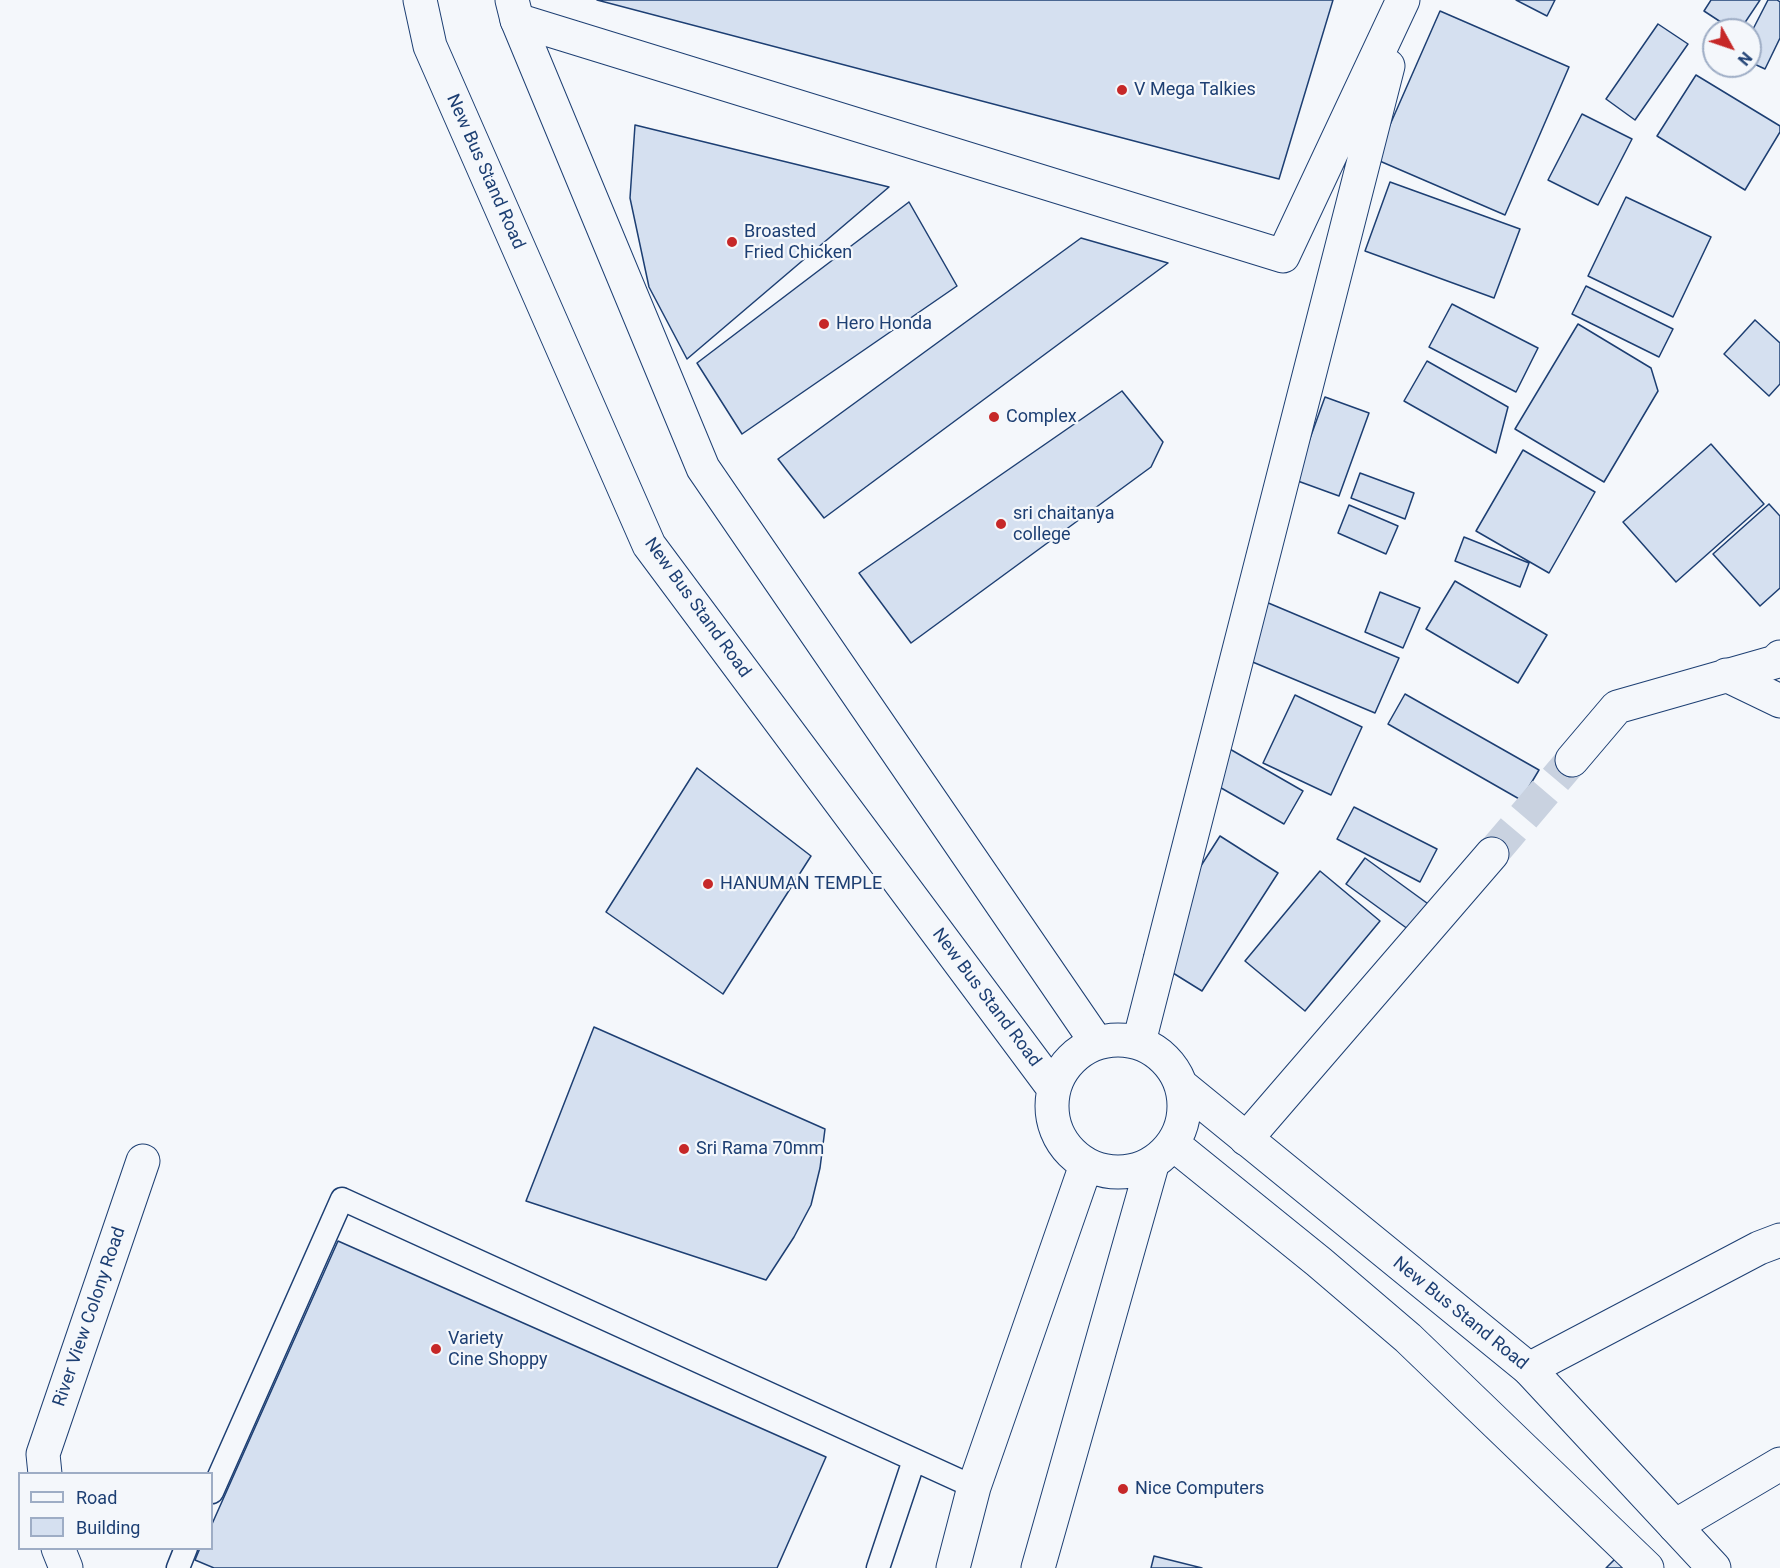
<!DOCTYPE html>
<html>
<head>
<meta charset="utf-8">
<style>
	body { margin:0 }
	#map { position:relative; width:1780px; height:1568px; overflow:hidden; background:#f4f7fb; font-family:Roboto,sans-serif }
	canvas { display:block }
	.legend { position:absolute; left:18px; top:1472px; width:195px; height:78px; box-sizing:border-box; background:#f4f7fb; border:2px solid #9eadc5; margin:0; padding:8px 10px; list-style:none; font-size:18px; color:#1d3f73 }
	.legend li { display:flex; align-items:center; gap:12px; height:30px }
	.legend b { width:30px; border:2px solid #9eadc5 }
	.north { position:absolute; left:1702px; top:18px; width:60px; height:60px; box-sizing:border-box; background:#f4f7fb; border:2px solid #9eadc5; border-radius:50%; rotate:130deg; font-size:16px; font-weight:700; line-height:24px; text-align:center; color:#1d3f73 }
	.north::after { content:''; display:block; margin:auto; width:21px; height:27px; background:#c62828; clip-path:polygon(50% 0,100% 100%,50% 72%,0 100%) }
</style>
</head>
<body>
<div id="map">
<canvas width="1780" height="1568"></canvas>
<ul class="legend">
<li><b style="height:8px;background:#f4f7fb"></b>Road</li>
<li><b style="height:16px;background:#d5e0f0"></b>Building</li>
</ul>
<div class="north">N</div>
</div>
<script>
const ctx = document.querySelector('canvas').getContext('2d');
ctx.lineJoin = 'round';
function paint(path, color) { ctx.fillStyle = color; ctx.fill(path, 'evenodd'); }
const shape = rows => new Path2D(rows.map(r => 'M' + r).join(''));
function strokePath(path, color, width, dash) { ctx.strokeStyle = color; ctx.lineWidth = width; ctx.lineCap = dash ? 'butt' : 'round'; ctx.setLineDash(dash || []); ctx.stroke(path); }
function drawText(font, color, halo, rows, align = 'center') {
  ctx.font = font + ' Roboto,sans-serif'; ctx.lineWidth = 4.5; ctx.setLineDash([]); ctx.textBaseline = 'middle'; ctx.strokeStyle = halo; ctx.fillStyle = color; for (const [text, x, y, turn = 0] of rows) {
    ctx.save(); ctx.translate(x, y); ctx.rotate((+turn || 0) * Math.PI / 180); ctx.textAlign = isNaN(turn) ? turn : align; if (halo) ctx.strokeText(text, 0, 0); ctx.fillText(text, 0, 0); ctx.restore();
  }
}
const building = shape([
	[597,0,1333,0,1279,179,597,0],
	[1516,0,1555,0,1547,16,1516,0],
	[1711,0,1760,0,1740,30,1733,30,1704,11,1711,0],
	[1768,0,1777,0,1780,2,1780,38,1765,69,1750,62,1750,35,1768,0],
	[1440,11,1569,67,1505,215,1375,159,1440,11],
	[1658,24,1688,44,1635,120,1606,99,1658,24],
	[1696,75,1780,126,1780,132,1745,190,1657,136,1696,75],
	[1582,114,1632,139,1598,205,1548,180,1582,114],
	[635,125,889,187,687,359,649,287,630,198,635,125],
	[1390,182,1520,229,1494,298,1365,251,1390,182],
	[1626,197,1711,237,1673,317,1588,276,1626,197],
	[909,202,957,286,742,434,697,363,909,202],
	[1081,238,1168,263,824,518,778,459,1081,238],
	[1586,286,1673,329,1659,357,1572,314,1586,286],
	[1452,304,1538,348,1516,392,1429,347,1452,304],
	[1755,320,1780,343,1780,384,1769,396,1724,354,1755,320],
	[1578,324,1651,368,1658,391,1604,482,1515,429,1578,324],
	[1427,361,1508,407,1496,453,1404,401,1427,361],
	[1122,391,1163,442,1151,467,911,643,859,573,1122,391],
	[1325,397,1369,413,1339,496,1295,480,1325,397],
	[1711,444,1764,504,1676,582,1623,522,1711,444],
	[1523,450,1595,492,1549,573,1476,531,1523,450],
	[1360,473,1414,493,1405,519,1351,498,1360,473],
	[1769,504,1780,516,1780,588,1760,606,1713,554,1769,504],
	[1349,505,1398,526,1386,554,1338,533,1349,505],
	[1464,537,1529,563,1520,587,1455,561,1464,537],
	[1455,581,1547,635,1518,683,1426,629,1455,581],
	[1380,592,1420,608,1403,648,1365,632,1380,592],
	[1266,602,1399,658,1375,713,1243,658,1266,602],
	[1405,694,1539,770,1521,800,1388,724,1405,694],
	[1295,695,1362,727,1331,795,1263,763,1295,695],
	[1228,748,1303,791,1284,824,1209,781,1228,748],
	[697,768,811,856,723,994,606,912,697,768],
	[1354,807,1437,849,1420,882,1337,839,1354,807],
	[1220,836,1278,873,1202,991,1144,955,1220,836],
	[1365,858,1431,906,1412,932,1346,884,1365,858],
	[1320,871,1380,921,1305,1011,1245,961,1320,871],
	[594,1027,825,1129,820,1168,811,1205,794,1237,766,1280,526,1201,594,1027],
	[338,1241,826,1457,777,1568,214,1568,195,1560,200,1548,212,1548,212,1524,338,1241],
	[1154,1556,1202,1568,1151,1568,1154,1556],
	[1617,1557,1627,1568,1606,1568,1617,1557]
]);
paint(building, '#d5e0f0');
strokePath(building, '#1d3f73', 1.5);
strokePath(shape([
	[1492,854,1572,760]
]), '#c9d2e0', 33, [33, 16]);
const service = shape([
	[212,1492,342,1199,974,1487],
	[178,1568,186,1548],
	[878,1568,914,1460]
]);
const minor = shape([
	[517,20,1283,256,1403,0],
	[1726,675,1780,701],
	[1572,760,1617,707,1775,662,1780,657],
	[1139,1042,1388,66],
	[1246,1139,1492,854],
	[1529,1369,1759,1248,1780,1240],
	[45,1474,43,1454,143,1161],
	[1675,1526,1780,1464],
	[58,1548,66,1568]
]);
const primary = shape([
	[420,0,430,46,649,545,1054,1089],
	[512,0,517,20,703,468,1097,1043],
	'1052 1106a66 66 0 1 1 132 0a66 66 0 1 1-132 0Z',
	[1182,1086,1529,1369,1714,1568],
	[1173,1144,1319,1262,1408,1338,1647,1568],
	[953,1568,974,1487,1086,1165],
	[1038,1568,1152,1165]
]);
strokePath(service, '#1d3f73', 25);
strokePath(minor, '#1d3f73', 35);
strokePath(primary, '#1d3f73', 35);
strokePath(service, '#f4f7fb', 22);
strokePath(minor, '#f4f7fb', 33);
strokePath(primary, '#f4f7fb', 33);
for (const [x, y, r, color] of [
	[1122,90,6,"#c62828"],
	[732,242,6,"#c62828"],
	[824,324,6,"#c62828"],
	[994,417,6,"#c62828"],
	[1001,524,6,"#c62828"],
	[708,884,6,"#c62828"],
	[684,1149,6,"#c62828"],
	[436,1349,6,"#c62828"],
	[1123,1489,6,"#c62828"]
]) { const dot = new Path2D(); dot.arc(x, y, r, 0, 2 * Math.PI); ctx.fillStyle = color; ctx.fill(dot); strokePath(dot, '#f4f7fb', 2); }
drawText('18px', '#1d3f73', '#f4f7fb', [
	["V Mega Talkies",1134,90],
	["Broasted",744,232],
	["Fried Chicken",744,253],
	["Hero Honda",836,324],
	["Complex",1006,417],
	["sri chaitanya",1013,514],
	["college",1013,535],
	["HANUMAN TEMPLE",720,884],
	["Sri Rama 70mm",696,1149],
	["Variety",448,1339],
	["Cine Shoppy",448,1360],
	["Nice Computers",1135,1489]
], 'left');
drawText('18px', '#1d3f73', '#f4f7fb', [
	["New Bus Stand Road",485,172,66],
	["New Bus Stand Road",697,608,54],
	["New Bus Stand Road",986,998,53],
	["New Bus Stand Road",1460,1314,39],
	["River View Colony Road",90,1317,-71]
]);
</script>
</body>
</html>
